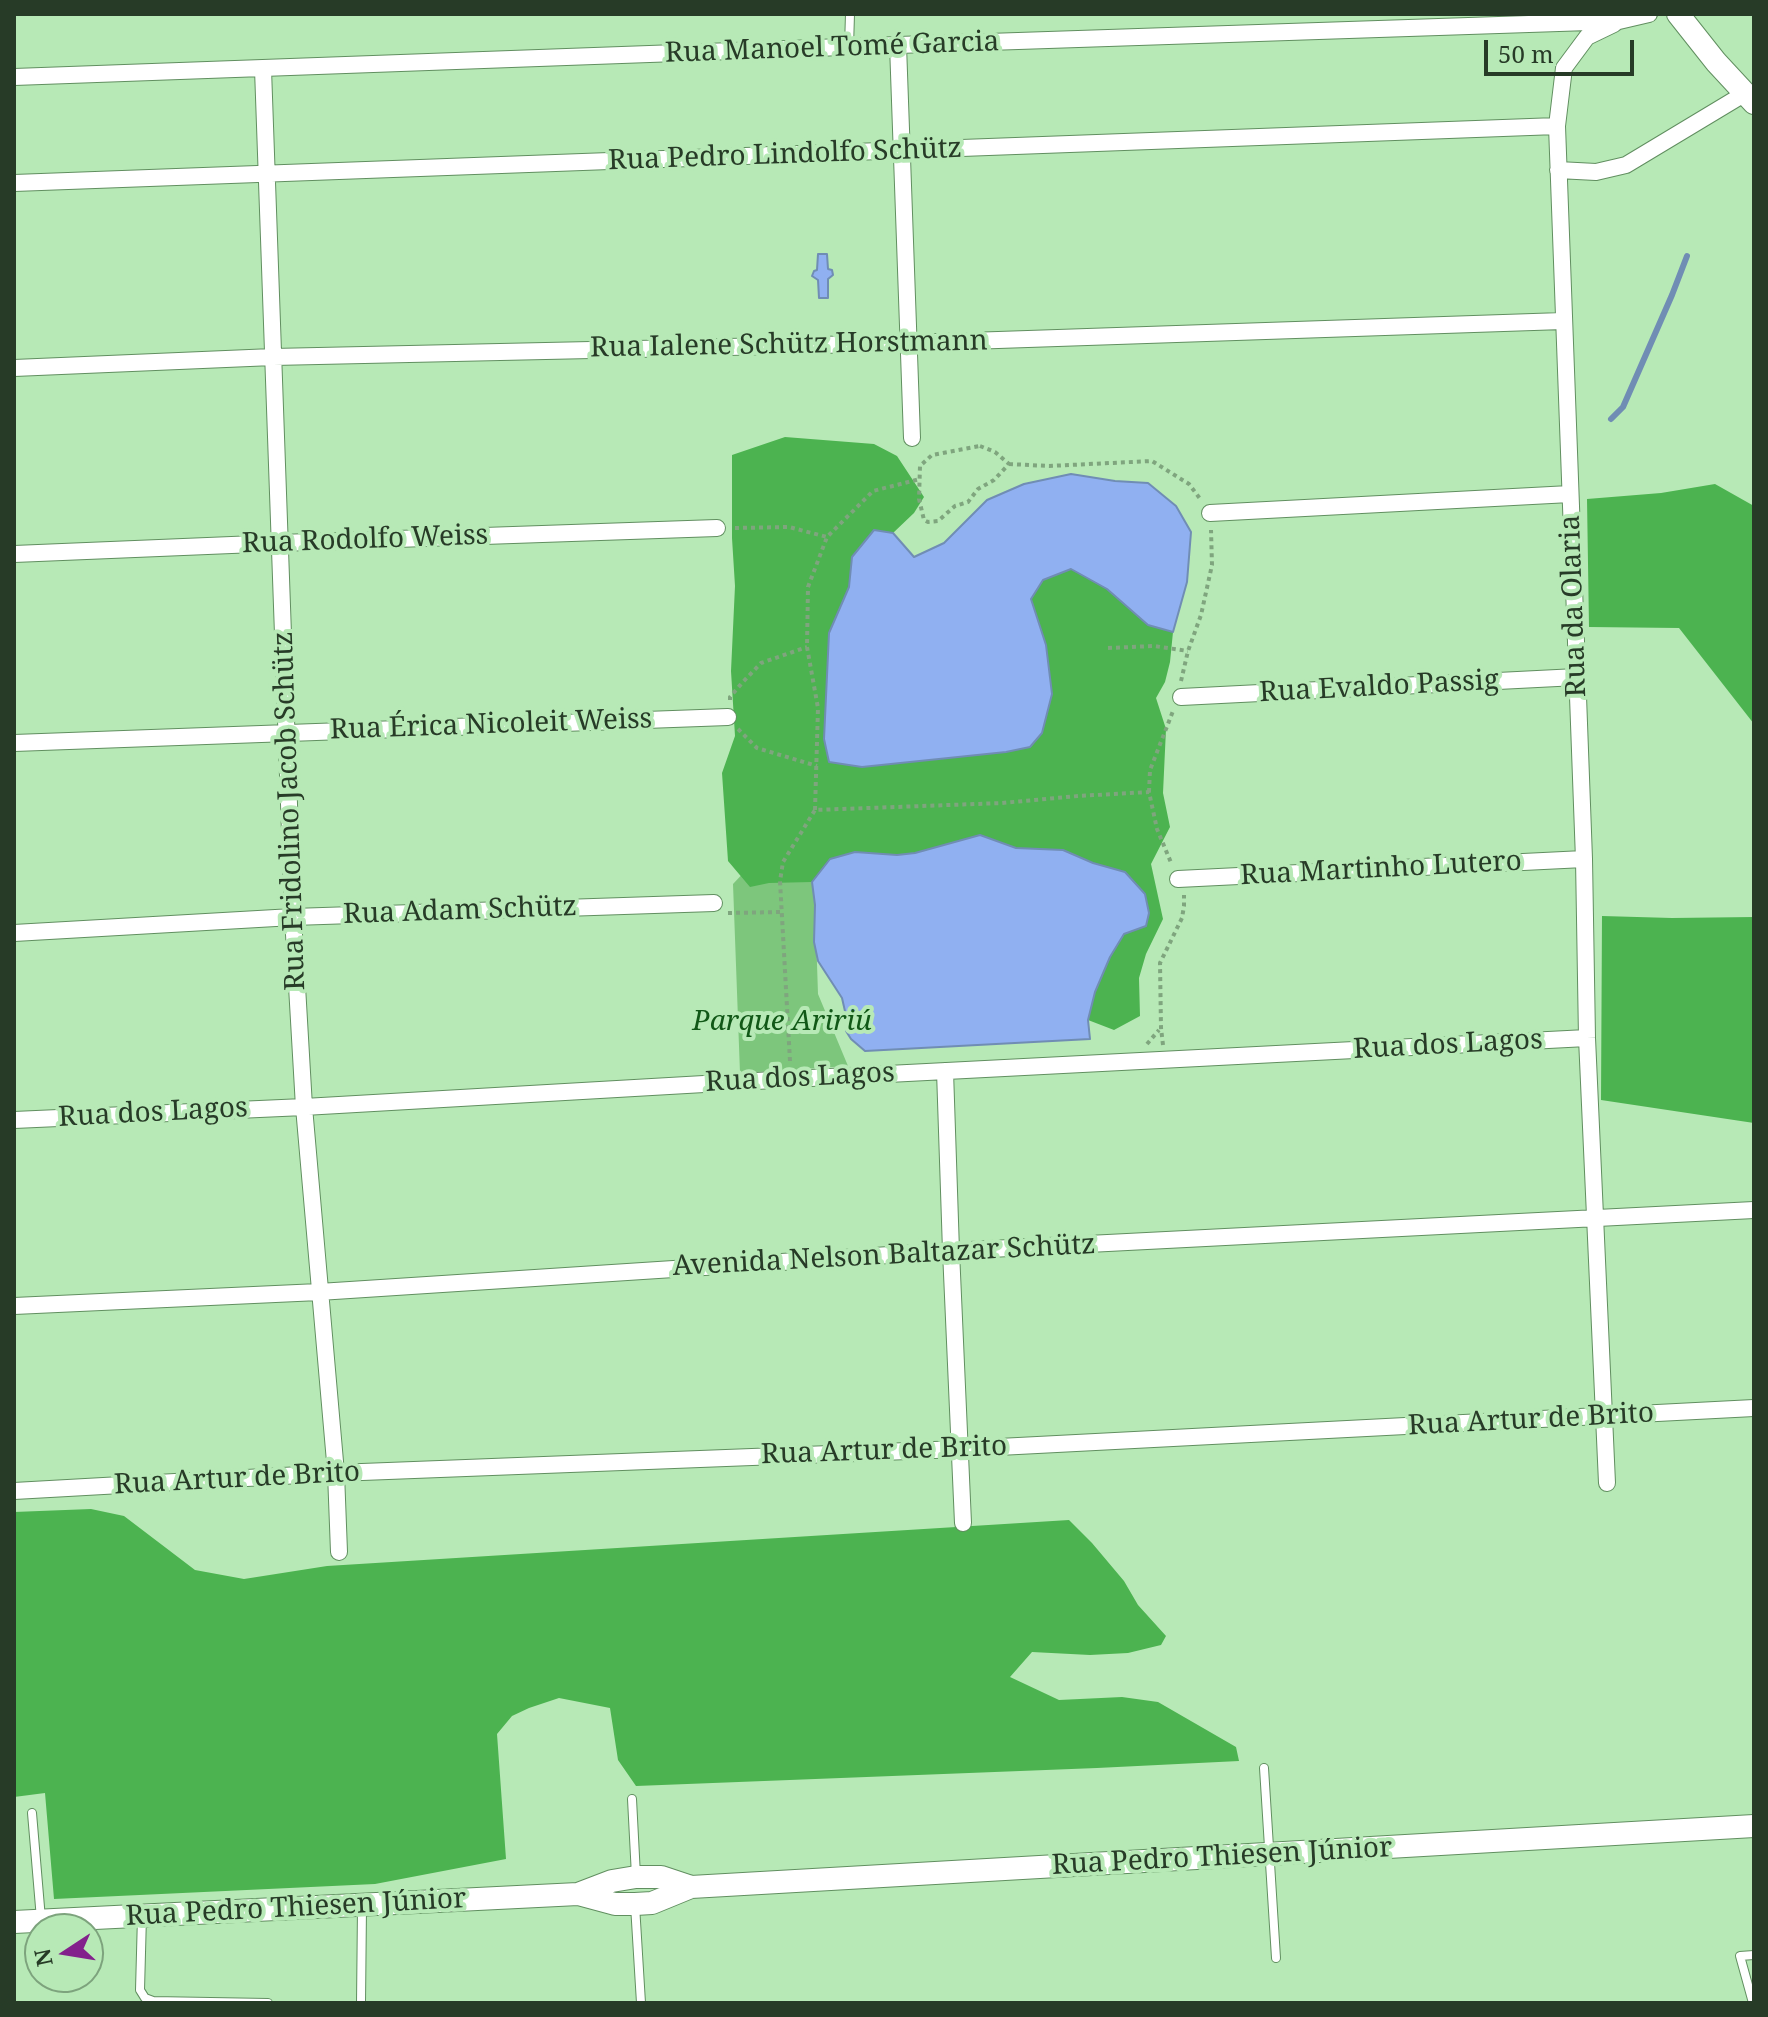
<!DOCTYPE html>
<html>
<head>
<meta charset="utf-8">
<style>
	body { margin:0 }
	#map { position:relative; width:1768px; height:2017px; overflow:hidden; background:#b7e9b6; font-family:"Noto Serif",serif }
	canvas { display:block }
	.frame { position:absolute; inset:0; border:16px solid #273b27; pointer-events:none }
	.north { position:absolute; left:24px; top:1913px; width:80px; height:80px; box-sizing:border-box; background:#b7e9b6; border:2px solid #7da37d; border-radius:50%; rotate:258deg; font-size:22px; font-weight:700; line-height:32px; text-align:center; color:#273b27 }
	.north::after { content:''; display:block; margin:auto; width:28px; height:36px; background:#83218c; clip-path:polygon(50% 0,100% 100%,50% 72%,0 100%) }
	.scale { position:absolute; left:1484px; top:40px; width:150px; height:36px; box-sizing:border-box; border:4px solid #273b27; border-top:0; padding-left:10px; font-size:24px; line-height:28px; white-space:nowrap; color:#273b27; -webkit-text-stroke:6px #b7e9b6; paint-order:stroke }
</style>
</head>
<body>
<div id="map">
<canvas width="1768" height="2017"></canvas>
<div class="frame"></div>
<div class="north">N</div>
<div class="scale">50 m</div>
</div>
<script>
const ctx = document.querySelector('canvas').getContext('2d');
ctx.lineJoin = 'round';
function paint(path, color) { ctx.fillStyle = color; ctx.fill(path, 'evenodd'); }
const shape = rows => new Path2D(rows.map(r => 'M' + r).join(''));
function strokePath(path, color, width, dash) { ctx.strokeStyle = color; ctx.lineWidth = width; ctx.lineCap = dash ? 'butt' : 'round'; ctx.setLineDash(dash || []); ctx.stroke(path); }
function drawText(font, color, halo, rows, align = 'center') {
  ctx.font = font + ' "Noto Serif",serif'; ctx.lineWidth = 8; ctx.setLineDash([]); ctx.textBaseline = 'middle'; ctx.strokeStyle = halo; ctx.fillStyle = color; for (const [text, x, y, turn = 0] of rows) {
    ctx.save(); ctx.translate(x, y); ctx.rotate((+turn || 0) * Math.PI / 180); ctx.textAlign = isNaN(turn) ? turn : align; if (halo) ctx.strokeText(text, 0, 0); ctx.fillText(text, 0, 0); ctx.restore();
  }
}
paint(shape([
	[781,833,813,845,818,994,848,1066,740,1073,733,884]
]), '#7dc67c');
paint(shape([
	[785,437,874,444,897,456,924,497,914,513,893,533,874,530,852,557,849,587,829,633,824,739,934,759,1006,752,1030,747,1046,645,1031,599,1043,580,1072,568,1107,589,1148,625,1173,632,1170,662,1165,682,1156,698,1166,729,1163,793,1170,827,1151,864,1163,919,1146,954,1139,978,1140,1016,1114,1030,1088,1020,1095,992,1110,957,1124,934,1146,926,1149,913,1145,894,1125,872,1093,863,1063,850,1016,848,980,835,915,853,897,855,855,852,830,859,812,882,769,883,750,887,728,861,722,773,735,736,731,671,735,586,732,538,732,455],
	[1715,484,1754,506,1754,724,1679,628,1589,627,1587,499,1661,493],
	[1602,916,1672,918,1754,917,1754,1123,1601,1100],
	[91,1509,124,1516,195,1570,244,1579,327,1566,1069,1520,1092,1543,1124,1581,1138,1605,1166,1636,1161,1645,1128,1653,1090,1655,1032,1652,1010,1677,1059,1700,1122,1697,1158,1702,1236,1747,1239,1761,1097,1768,636,1786,618,1760,610,1708,559,1698,529,1708,512,1716,497,1734,506,1859,375,1884,54,1899,45,1793,14,1797,14,1512]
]), '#4cb350');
const water = shape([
	[818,254,827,254,828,269,832,270,833,275,828,279,828,298,819,298,818,280,812,276,814,271,817,270,818,254],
	[1071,474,1115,481,1148,483,1176,506,1191,532,1187,582,1173,632,1148,625,1107,589,1071,569,1043,580,1031,599,1046,645,1052,694,1042,733,1030,747,1006,752,862,767,829,762,824,739,829,633,849,587,852,557,874,530,893,533,914,557,944,543,987,500,1024,484,1071,474],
	[980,835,1016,848,1063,850,1093,863,1125,872,1145,894,1149,913,1146,926,1124,934,1110,957,1095,992,1088,1020,1090,1039,865,1051,851,1039,846,1031,847,1020,842,998,818,961,814,942,815,905,812,882,830,859,855,852,897,855,915,853,980,835]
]);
paint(water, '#90b0f1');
strokePath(water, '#708db4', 2);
strokePath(shape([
	[1611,419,1623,407,1672,295,1687,256]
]), '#708db4', 6);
const lane = shape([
	[849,47,850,14],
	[1264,1768,1276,1958],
	[632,1799,636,1876],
	[32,1813,41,1919],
	[635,1905,641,2003],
	[142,1916,140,1990,145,1998,153,2001,268,2003],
	[361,2003,362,1908],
	[1753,2003,1740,1956,1754,1955]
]);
const street = shape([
	[898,45,912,438],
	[263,69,293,917,304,1107,336,1473,339,1552],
	[14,77,898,45,1619,21,1649,14],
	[1558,170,1596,172,1626,165,1744,94],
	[14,183,1557,126],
	[14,368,273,357,909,343,1563,321],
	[1210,513,1570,494],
	[14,554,280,543,717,528],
	[1181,697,1577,677],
	[14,743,728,717],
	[1178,879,1584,859],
	[14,933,293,917,714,903],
	[945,1071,951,1251,963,1523],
	[14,1120,304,1107,791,1079,1587,1038],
	[14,1306,319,1292,951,1251,1754,1210],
	[1607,1483,1587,1038,1584,859,1557,126,1564,68,1587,37,1614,24],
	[14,1491,336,1473,960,1449,1754,1408]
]);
const secondary = shape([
	[1678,14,1716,62,1754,103],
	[578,1894,612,1881,636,1877,661,1877,691,1887],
	[14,1922,578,1894,615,1904,635,1904,652,1903,691,1887,1754,1826]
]);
strokePath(lane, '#618f60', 10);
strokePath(street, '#618f60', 18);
strokePath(secondary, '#618f60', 24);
strokePath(shape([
	[980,446,995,452,1009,464,994,480,978,489,968,502,955,506,938,521,928,522,924,520,919,499,920,466,932,455,980,446],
	[1009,464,1049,466,1152,461,1189,484,1201,500],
	[735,528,789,527,827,537],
	[1108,648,1154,646,1188,651],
	[1181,681,1188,651,1201,615,1212,565,1211,530],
	[730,700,730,697,742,683,761,663,807,647],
	[738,729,757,748,817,766],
	[1149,792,1150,770,1173,711],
	[815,810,818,708,807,647,808,587,827,537,873,491,920,479],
	[728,913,782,912],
	[1147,1044,1159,1030],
	[1163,1045,1161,1028,1160,963,1182,918,1184,906,1184,895],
	[790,1061,780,881,783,862,815,810,1002,803,1078,796,1149,792,1157,829,1172,865]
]), '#7fa57e', 4, [4, 4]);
strokePath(lane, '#fff', 8);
strokePath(street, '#fff', 16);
strokePath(secondary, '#fff', 22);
drawText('28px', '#273b27', '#b7e9b6', [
	["Rua Manoel Tomé Garcia",832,48,-2],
	["Rua Pedro Lindolfo Schütz",785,155,-2],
	["Rua Ialene Schütz Horstmann",789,345,-1],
	["Rua Rodolfo Weiss",365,540,-2],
	["Rua da Olaria",1574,606,-92],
	["Rua Evaldo Passig",1379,687,-3],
	["Rua Érica Nicoleit Weiss",491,725,-2],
	["Rua Fridolino Jacob Schütz",290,811,-92],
	["Rua Martinho Lutero",1381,869,-3],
	["Rua Adam Schütz",460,911,-2],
	["Rua dos Lagos",1448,1045,-3],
	["Rua dos Lagos",800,1078,-3],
	["Rua dos Lagos",153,1113,-3],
	["Avenida Nelson Baltazar Schütz",884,1256,-3],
	["Rua Artur de Brito",1531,1420,-3],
	["Rua Artur de Brito",884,1451,-2],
	["Rua Artur de Brito",237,1479,-3],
	["Rua Pedro Thiesen Júnior",1222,1857,-3],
	["Rua Pedro Thiesen Júnior",296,1908,-3]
]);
drawText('italic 28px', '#115817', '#b7e9b6', [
	["Parque Aririú",782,1022]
]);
</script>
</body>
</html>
